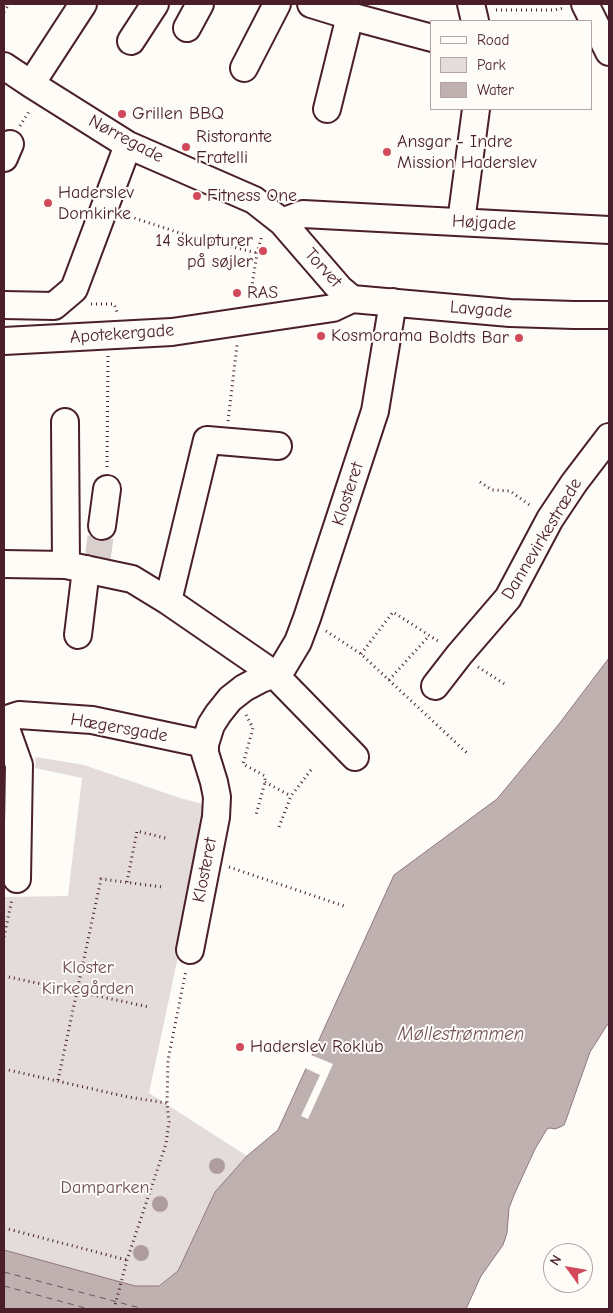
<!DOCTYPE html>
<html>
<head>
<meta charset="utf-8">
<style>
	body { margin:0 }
	#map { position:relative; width:613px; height:1313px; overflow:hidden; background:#fdfcf7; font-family:"Comic Neue",sans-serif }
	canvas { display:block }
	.frame { position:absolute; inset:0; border:5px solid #4a1f2b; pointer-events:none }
	.legend { position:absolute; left:430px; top:20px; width:162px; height:90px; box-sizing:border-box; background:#fdfcf7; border:1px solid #b5a4a5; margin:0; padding:6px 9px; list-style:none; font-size:15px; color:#4a1f2b }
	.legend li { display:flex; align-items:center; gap:10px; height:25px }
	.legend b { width:25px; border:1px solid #b5a4a5 }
	.north { position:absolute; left:543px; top:1243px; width:50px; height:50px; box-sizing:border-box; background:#fdfcf7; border:1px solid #b5a4a5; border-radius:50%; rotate:302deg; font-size:14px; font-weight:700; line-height:20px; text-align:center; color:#4a1f2b }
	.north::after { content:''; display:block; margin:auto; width:18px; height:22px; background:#d1495b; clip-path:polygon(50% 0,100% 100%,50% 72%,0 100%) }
</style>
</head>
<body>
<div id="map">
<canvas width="613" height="1313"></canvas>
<div class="frame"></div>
<ul class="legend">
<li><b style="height:6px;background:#fdfcf7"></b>Road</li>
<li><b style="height:14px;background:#e3dcda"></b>Park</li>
<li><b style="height:14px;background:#c0b1b1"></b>Water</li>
</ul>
<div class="north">N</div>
</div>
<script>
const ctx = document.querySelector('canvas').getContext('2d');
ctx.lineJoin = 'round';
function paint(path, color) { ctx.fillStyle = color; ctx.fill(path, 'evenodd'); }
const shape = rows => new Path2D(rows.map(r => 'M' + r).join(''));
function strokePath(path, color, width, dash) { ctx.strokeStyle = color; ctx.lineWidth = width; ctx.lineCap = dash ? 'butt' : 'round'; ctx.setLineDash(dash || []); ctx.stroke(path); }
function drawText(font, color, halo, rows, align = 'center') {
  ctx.font = font + ' "Comic Neue",sans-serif'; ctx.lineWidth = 4; ctx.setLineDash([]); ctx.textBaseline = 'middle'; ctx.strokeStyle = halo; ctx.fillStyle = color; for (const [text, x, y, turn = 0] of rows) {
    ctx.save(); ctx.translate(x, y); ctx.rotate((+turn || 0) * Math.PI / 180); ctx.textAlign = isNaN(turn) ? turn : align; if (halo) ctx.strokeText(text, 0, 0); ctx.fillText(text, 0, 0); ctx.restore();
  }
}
paint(shape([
	[36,757,84,765,180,798,210,806,149,1093,247,1156,215,1192,178,1271,127,1309,4,1309,4,897,68,896,82,778,35,768]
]), '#e3dcda');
const water = shape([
	[609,658,609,1022,590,1052,566,1120,564,1125,560,1127,555,1129,550,1128,547,1129,535,1149,514,1195,509,1208,507,1233,503,1245,481,1276,466,1309,4,1309,4,1250,135,1286,159,1286,178,1271,215,1192,247,1156,278,1130,394,875,497,799,559,724,609,658]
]);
paint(water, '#c0b1b1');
strokePath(water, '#91777b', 1);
paint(shape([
	[311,1055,333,1064,308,1119,301,1116,320,1075,305,1068]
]), '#fdfcf7');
strokePath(shape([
	[4,1272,144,1309],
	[4,1286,89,1309]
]), '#73525a', 1, [6, 5]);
strokePath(shape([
	[97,563,102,526]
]), '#d9d0ce', 26, [26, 13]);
const minor = shape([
	[311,4,350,16,432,38],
	[471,4,475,21],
	[585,4,609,52],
	[187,28,200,4],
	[131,41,155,4],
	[4,66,31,84,128,145,254,200,282,222,340,289,352,299],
	[244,68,277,4],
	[31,84,83,4],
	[327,109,350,16],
	[4,158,10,144],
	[282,222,303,214,609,230],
	[461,222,476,109],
	[352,299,510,313,574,315,609,315],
	[4,305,54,306,74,289,128,145],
	[4,341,172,332,333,308,352,299],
	[65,422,66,565],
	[102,526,107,489],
	[4,564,66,565,132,579,168,601,274,674,355,757],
	[168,601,207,440,278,446],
	[78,635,86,569],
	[435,686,459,655,508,598,550,519,574,483,609,437],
	[4,720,19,715,92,720,205,744],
	[4,723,19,765,17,879],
	[190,950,216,817,217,797,214,782,205,753,205,744,211,725,218,714,230,699,244,688,261,679,274,674,283,667,298,642,307,618,375,411,393,302]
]);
strokePath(minor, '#4a1f2b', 30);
strokePath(shape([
	[496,10,554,10,564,8],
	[4,12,9,4],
	[20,126,30,110],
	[125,215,192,237,257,253],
	[250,298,257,253,262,235],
	[91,304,114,304,117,312],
	[228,421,237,345],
	[107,467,108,356],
	[480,482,492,490,510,491,531,506],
	[326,631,361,654,467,753],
	[361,654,393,612,441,643],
	[478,667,506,685],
	[389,680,429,636],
	[246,715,253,728,243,764,265,776,265,782,256,815],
	[265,782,291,796],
	[279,827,291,796,311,770],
	[229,867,344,906],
	[127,882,137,831,169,839],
	[4,937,12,899],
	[4,976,149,1007],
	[4,1069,128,1097,167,1103],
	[58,1080,101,879,162,887],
	[4,1228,127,1260],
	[114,1309,127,1260,166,1144,169,1122,167,1103,168,1060,186,970]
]), '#4a1f2b', 3, [1, 4]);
strokePath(minor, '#fdfcf7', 26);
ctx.fillStyle = '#af9c9f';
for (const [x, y] of [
	[217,1166],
	[160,1204],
	[141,1253]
]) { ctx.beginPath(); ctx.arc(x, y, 8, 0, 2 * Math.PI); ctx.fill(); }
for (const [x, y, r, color] of [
	[122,114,5,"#d1495b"],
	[186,147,5,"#d1495b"],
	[387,152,5,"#d1495b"],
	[197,196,5,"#d1495b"],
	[48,203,5,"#d1495b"],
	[263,251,5,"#d1495b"],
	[237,293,5,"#d1495b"],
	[321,336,5,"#d1495b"],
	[519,338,5,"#d1495b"],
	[240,1047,5,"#d1495b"]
]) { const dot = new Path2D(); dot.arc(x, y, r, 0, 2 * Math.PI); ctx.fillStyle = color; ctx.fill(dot); strokePath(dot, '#fdfcf7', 2); }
drawText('18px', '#4a1f2b', '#fdfcf7', [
	["Grillen BBQ",132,114],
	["Ristorante",196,137],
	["Fratelli",196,158],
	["Ansgar - Indre",397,142],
	["Mission Haderslev",397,163],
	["Haderslev",58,193],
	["Domkirke",58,214],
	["Fitness One",207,196],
	["14 skulpturer",253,241,"right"],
	["på søjler",253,262,"right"],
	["RAS",247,293],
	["Kosmorama",331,336],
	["Boldts Bar",509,338,"right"],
	["Haderslev Roklub",250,1047]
], 'left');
drawText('18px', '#4a1f2b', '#fdfcf7', [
	["Nørregade",126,139,28],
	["Højgade",484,223,3],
	["Torvet",323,268,48],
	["Lavgade",481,310,5],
	["Apotekergade",122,334,-4],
	["Klosteret",348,494,-72],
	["Dannevirkestræde",542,539,-59],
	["Hægersgade",119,728,10],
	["Klosteret",205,870,-79]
]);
drawText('18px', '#704e57', '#fdfcf7', [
	["Kloster",88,968],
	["Kirkegården",88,989],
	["Damparken",105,1188]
]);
drawText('italic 19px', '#73525a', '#fdfcf7', [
	["Møllestrømmen",461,1035]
]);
</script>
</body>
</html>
